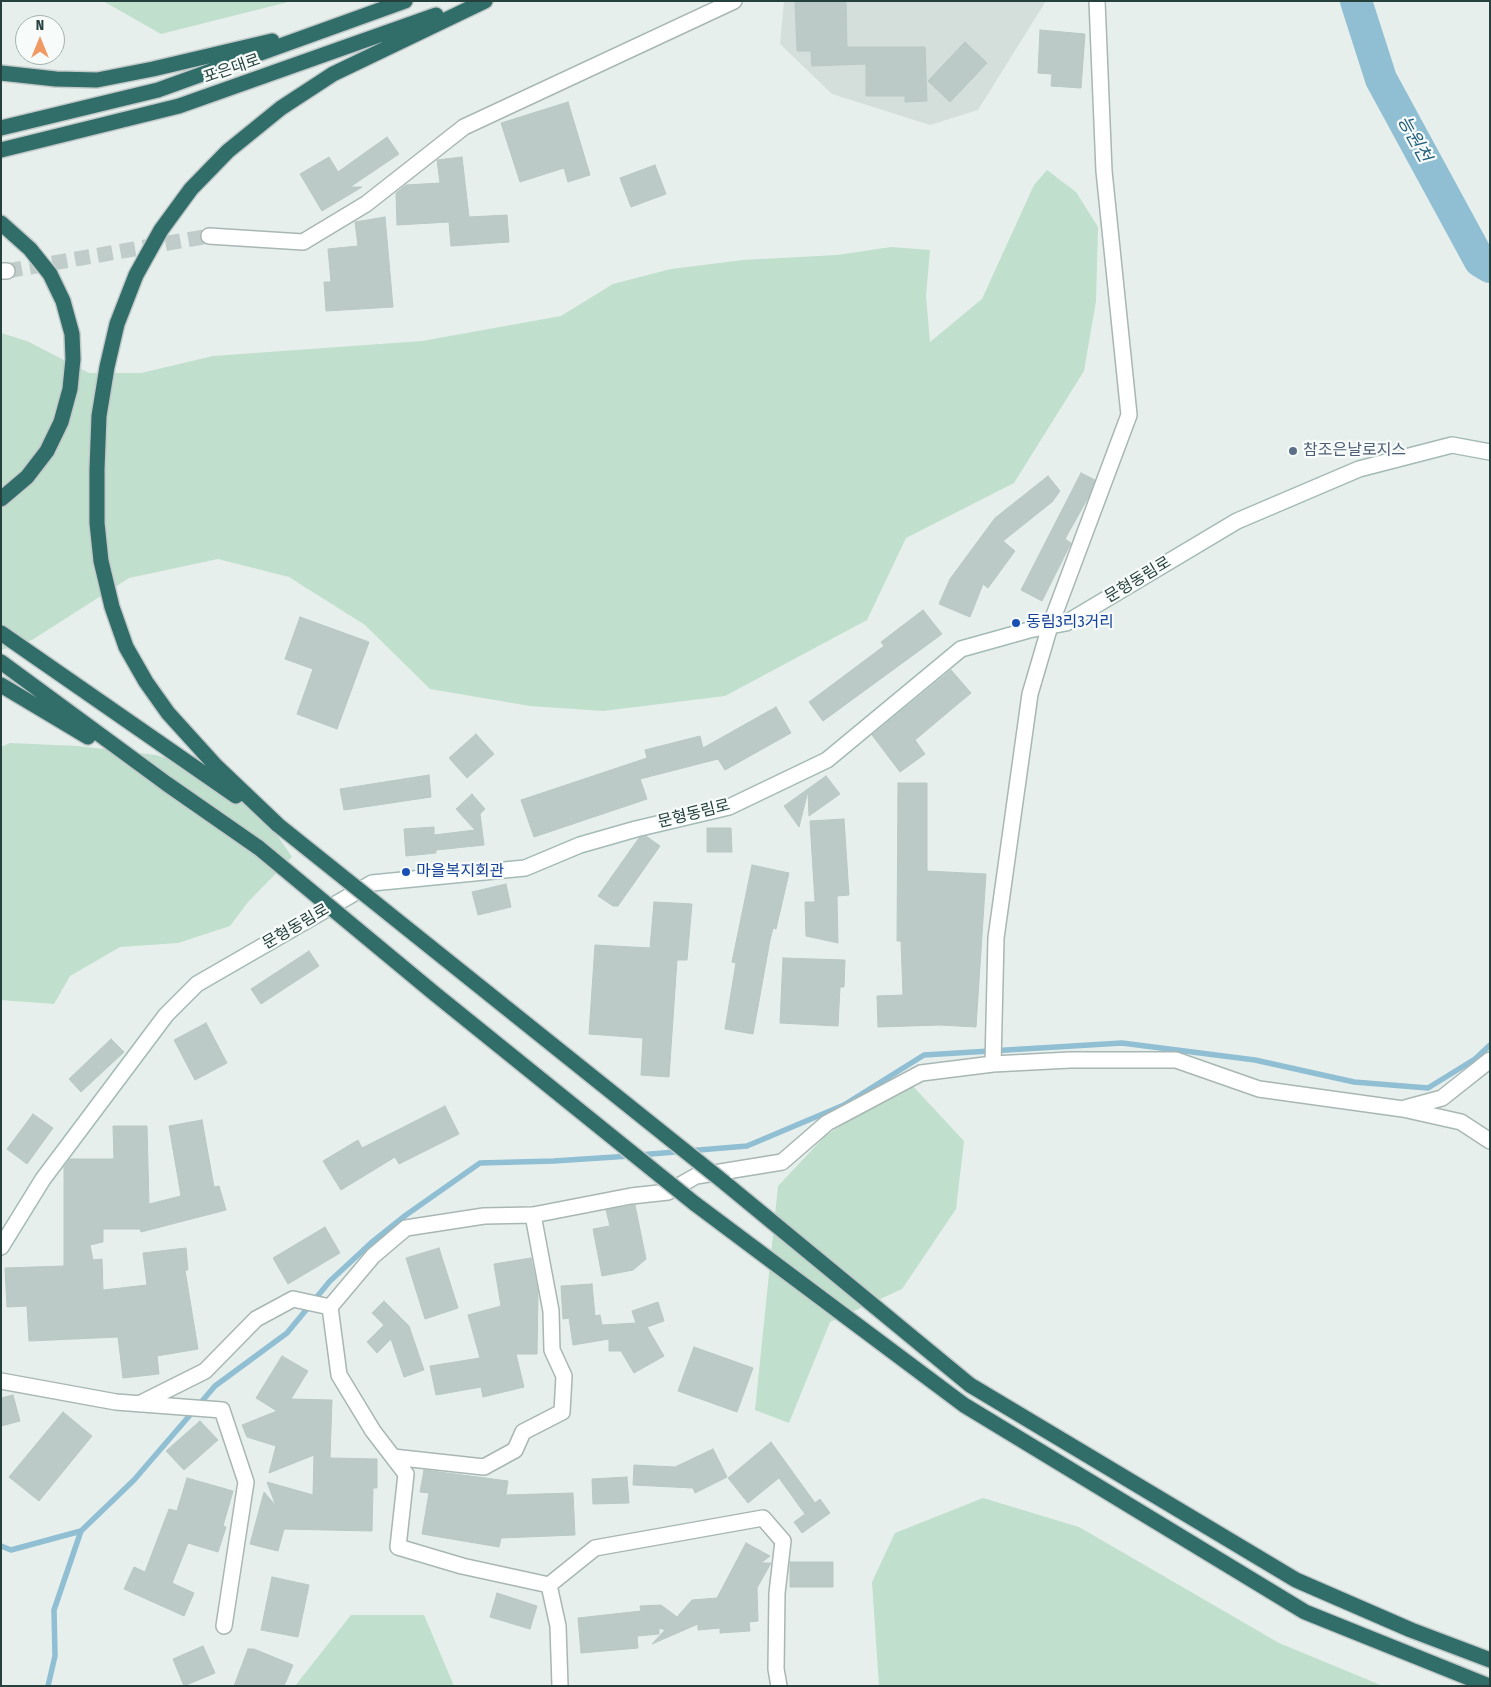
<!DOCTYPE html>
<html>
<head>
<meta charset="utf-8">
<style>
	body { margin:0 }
	#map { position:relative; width:1491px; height:1687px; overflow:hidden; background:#e6efec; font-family:"Fira Sans Condensed",sans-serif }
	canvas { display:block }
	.frame { position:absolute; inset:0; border:2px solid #25413d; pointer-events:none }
	.north { position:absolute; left:15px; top:15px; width:50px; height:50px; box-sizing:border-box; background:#f7fbf9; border:1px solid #a3b1ae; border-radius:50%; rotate:0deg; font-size:14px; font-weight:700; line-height:20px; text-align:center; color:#25413d }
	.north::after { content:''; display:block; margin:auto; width:18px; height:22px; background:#f09963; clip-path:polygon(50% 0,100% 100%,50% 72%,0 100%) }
</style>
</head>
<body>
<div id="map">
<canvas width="1491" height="1687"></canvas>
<div class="frame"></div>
<div class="north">N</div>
</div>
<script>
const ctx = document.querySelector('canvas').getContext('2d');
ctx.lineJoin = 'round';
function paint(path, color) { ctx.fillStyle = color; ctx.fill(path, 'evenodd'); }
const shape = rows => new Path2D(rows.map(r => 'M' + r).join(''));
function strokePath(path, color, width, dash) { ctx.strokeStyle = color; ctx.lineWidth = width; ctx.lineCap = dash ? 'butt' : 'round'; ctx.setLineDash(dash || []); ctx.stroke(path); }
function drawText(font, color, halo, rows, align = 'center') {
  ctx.font = font + ' "Fira Sans Condensed","Noto Sans KR",sans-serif'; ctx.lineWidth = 4.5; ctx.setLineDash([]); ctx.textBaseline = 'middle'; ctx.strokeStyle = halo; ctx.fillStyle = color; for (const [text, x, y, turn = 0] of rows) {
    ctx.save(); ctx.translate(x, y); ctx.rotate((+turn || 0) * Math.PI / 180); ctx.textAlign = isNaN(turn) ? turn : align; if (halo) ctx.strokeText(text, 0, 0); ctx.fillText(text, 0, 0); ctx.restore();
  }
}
paint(shape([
	[784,1,1046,1,978,110,930,125,832,94,780,44]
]), '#d4dfdb');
paint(shape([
	[103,1,292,1,161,34],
	[1047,170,1076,192,1098,227,1096,301,1084,371,1014,483,906,538,867,620,725,696,603,711,530,706,430,689,365,625,289,577,218,559,129,578,32,640,1,650,1,333,27,341,89,373,141,373,213,356,422,341,561,316,613,284,671,269,743,260,837,255,891,247,930,250,926,296,930,342,982,299,1034,185],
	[10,743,78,746,156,755,200,768,233,784,268,822,292,857,248,902,230,926,178,943,120,947,70,976,54,1004,1,1000,1,747],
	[909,1082,964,1141,956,1209,902,1289,830,1322,789,1423,755,1410,778,1186,825,1136],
	[983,1498,1079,1527,1279,1643,1383,1686,879,1686,872,1582,895,1533],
	[351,1615,424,1615,454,1686,295,1686]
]), '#c0dfcd');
strokePath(shape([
	[639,1155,747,1146,844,1105,924,1055,1122,1043,1255,1060,1354,1082,1428,1088,1475,1059,1490,1045],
	[1,1546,11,1550,81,1531,134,1480,215,1386,287,1333,330,1281,371,1243,406,1215,480,1163,554,1161,630,1156],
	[48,1686,55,1656,54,1610,81,1531]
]), '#90bed2', 5.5);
strokePath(shape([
	[1356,1,1381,79,1480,261,1490,267]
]), '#90bed2', 32);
const building = shape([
	[795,1,846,1,847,47,925,47,927,101,905,102,905,96,866,96,866,64,812,66,811,51,797,51,795,1],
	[1040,30,1085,34,1081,88,1051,86,1052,74,1038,73,1040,30],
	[965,42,987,63,950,102,928,81,965,42],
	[568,102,590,175,568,182,564,168,520,182,501,123,568,102],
	[387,137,399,154,350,187,362,187,322,211,300,174,329,157,338,172,387,137],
	[462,157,469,217,507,215,509,242,451,246,449,222,397,225,396,193,406,185,440,183,437,160,462,157],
	[655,165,666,194,631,207,620,178,655,165],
	[385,217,393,307,326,311,324,282,331,282,328,249,358,246,355,222,385,217],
	[1081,473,1095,480,1089,496,1065,539,1071,543,1042,601,1021,590,1081,473],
	[1048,476,1060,491,1052,502,1003,541,1015,551,988,588,983,584,970,617,939,604,950,579,995,518,1048,476],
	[923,610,942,634,823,721,809,702,884,646,881,642,923,610],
	[300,617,369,642,337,729,297,714,313,669,285,659,300,617],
	[951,670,971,693,915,740,925,754,900,772,872,735,951,670],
	[776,707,791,733,725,770,718,759,640,779,647,799,534,837,521,800,647,758,645,750,700,736,703,748,776,707],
	[476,734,494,754,467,778,449,758,476,734],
	[429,775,431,797,344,810,340,789,429,775],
	[826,776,840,794,809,816,808,791,799,827,784,806,826,776],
	[898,783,927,783,927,871,986,874,976,1027,940,1025,878,1027,877,996,903,995,901,941,897,941,898,783],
	[472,794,485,809,480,814,484,845,436,850,436,853,406,856,404,829,434,827,434,835,475,830,456,809,472,794],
	[844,819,849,895,837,896,838,943,806,936,805,902,815,902,810,821,844,819],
	[707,828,731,828,732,852,707,852,707,828],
	[646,836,660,846,618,906,613,906,598,896,639,838,646,836],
	[752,865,789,873,776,929,773,928,770,940,753,1034,725,1029,736,963,732,962,752,865],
	[506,884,511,907,478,915,472,892,506,884],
	[654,902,692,904,687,960,677,960,669,1077,641,1075,643,1038,589,1034,595,945,650,948,654,902],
	[309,951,319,966,261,1004,251,989,309,951],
	[783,958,845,960,844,987,840,987,838,1026,780,1023,783,958],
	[206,1023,227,1063,195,1080,174,1040,206,1023],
	[111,1039,124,1052,81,1092,69,1079,111,1039],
	[445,1106,459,1134,399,1164,395,1157,341,1190,323,1161,358,1140,362,1148,445,1106],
	[33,1114,53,1128,27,1164,7,1149,33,1114],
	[202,1120,214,1187,219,1186,226,1210,141,1232,140,1229,103,1229,103,1242,90,1245,93,1260,102,1259,103,1290,147,1285,143,1253,186,1248,188,1270,185,1270,198,1349,157,1356,159,1374,123,1378,118,1337,29,1341,27,1306,7,1307,5,1268,64,1266,64,1167,70,1159,114,1159,113,1126,147,1126,149,1204,181,1196,169,1126,202,1120],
	[635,1205,646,1259,633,1270,602,1276,593,1229,610,1226,606,1210,635,1205],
	[325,1227,340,1253,288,1284,273,1258,325,1227],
	[439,1248,458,1308,425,1319,406,1258,439,1248],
	[531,1258,538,1292,537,1354,516,1354,524,1387,483,1397,481,1387,436,1395,430,1366,480,1358,468,1315,501,1306,494,1264,531,1258],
	[592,1284,595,1316,600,1315,602,1325,636,1323,632,1311,658,1302,664,1321,647,1327,664,1356,634,1373,621,1351,609,1351,609,1339,573,1345,569,1318,563,1319,561,1286,592,1284],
	[384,1301,409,1326,424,1370,404,1377,391,1339,377,1353,367,1342,384,1325,372,1313,384,1301],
	[694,1347,753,1368,737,1412,678,1391,694,1347],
	[282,1356,308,1371,291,1399,332,1400,330,1458,377,1459,377,1488,373,1488,372,1531,284,1529,278,1551,250,1544,264,1492,276,1506,267,1482,313,1495,314,1455,269,1473,276,1446,247,1437,242,1425,277,1411,256,1398,282,1356],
	[13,1395,20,1421,1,1426,1,1398,13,1395],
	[63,1412,92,1436,39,1501,9,1477,63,1412],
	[200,1421,218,1440,184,1470,166,1451,200,1421],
	[771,1442,815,1503,820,1499,830,1513,802,1533,794,1522,805,1514,779,1478,748,1503,728,1478,771,1442],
	[713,1449,727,1477,695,1493,693,1488,633,1485,634,1465,675,1467,713,1449],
	[424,1470,508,1481,506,1495,573,1493,575,1535,501,1538,499,1547,422,1534,429,1493,420,1492,424,1470],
	[627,1477,629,1503,593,1504,592,1479,627,1477],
	[187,1478,233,1491,223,1526,226,1527,218,1552,188,1543,172,1583,194,1593,184,1616,124,1589,134,1567,145,1572,169,1509,177,1511,187,1478],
	[746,1543,770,1556,761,1563,771,1563,757,1588,758,1621,749,1622,750,1631,720,1633,720,1628,698,1630,698,1624,652,1644,665,1630,659,1628,659,1634,637,1636,638,1648,581,1653,578,1618,641,1611,640,1606,661,1605,677,1617,692,1600,717,1598,746,1543],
	[790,1562,833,1562,833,1587,790,1587,790,1562],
	[272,1577,309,1585,298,1637,261,1630,272,1577],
	[497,1593,537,1606,530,1629,490,1617,497,1593],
	[203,1646,215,1673,184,1686,173,1659,203,1646],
	[248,1649,254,1649,293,1665,284,1686,234,1686,248,1649]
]);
paint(building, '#bbcac6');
strokePath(building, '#b8c8c4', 1);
strokePath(shape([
	[7,271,209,236]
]), '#bfccc9', 15, [15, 8]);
const street = shape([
	[209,236,303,242,366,204,464,127,734,1],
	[1,271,7,271],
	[993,1064,996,938,1030,694,1050,626,1129,415,1104,171,1097,1],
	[1405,1108,1442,1098,1490,1060],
	[330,1307,373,1256,406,1228,484,1216,533,1215,631,1196,668,1192,696,1176,782,1162,827,1123,921,1073,993,1064,1070,1060,1176,1060,1259,1089,1403,1109,1461,1122,1490,1141],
	[1,1381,116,1402,222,1410,246,1482,224,1626],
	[139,1404,205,1371,256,1319,293,1299,330,1307,339,1375,373,1431,406,1474,398,1547,462,1566,549,1585],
	[393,1457,484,1467,515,1450,523,1432,562,1412,564,1376,552,1350,551,1311,533,1215],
	[549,1585,595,1548,763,1518,783,1541,777,1593,776,1669,779,1686],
	[549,1585,558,1626,560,1686]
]);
const secondary = shape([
	[1,1247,43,1179,166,1015,197,984,372,883,525,868,580,845,636,829,729,807,827,760,961,649,1029,630,1066,623,1237,521,1359,469,1452,445,1490,452]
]);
const highway = shape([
	[1,73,56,79,97,80,153,69,272,41],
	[1,128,158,90,405,1],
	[1,150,179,106,436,15],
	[1,223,30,249,50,274,63,301,72,334,73,359,70,389,61,422,47,451,27,477,1,499],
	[1,633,236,796],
	[1,662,167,784,259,848],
	[1,685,88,737],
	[278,825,216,766,168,713,146,682,126,647,112,607,101,561,97,523,97,469,99,416,107,367,117,324,136,275,161,230,191,189,228,151,281,108,333,74,485,1],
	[725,1183,970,1385,1296,1580,1411,1630,1490,1660],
	[694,1203,964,1405,1305,1612,1489,1686]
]);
strokePath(street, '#a8b7b4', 18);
strokePath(secondary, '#a4bab6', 18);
strokePath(highway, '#c2cac9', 18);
strokePath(street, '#fff', 15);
strokePath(secondary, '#fff', 15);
strokePath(highway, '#316d69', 15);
const highwayBridge = shape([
	[278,825,725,1183],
	[259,848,435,994,694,1203]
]);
strokePath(highwayBridge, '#c2cac9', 18, []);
strokePath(highwayBridge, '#316d69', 15);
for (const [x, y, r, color] of [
	[1293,451,5,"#5c6f8a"],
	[1016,623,5,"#1a4fb4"],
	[406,872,5,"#1a4fb4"]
]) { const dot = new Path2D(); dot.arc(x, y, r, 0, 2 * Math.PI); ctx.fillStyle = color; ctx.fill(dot); strokePath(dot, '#f7fbf9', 2); }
drawText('16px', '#25413d', '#f7fbf9', [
	["포은대로",232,69,-19],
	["문형동림로",1138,580,-31],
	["문형동림로",694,814,-14],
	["문형동림로",296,927,-30]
]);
drawText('16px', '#4e5e75', '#f7fbf9', [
	["참조은날로지스",1303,451]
], 'left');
drawText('16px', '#164399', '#f7fbf9', [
	["동림3리3거리",1026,623],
	["마을복지회관",416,872]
], 'left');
drawText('italic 18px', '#1f607d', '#f7fbf9', [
	["능원천",1414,139,61]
]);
</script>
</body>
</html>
